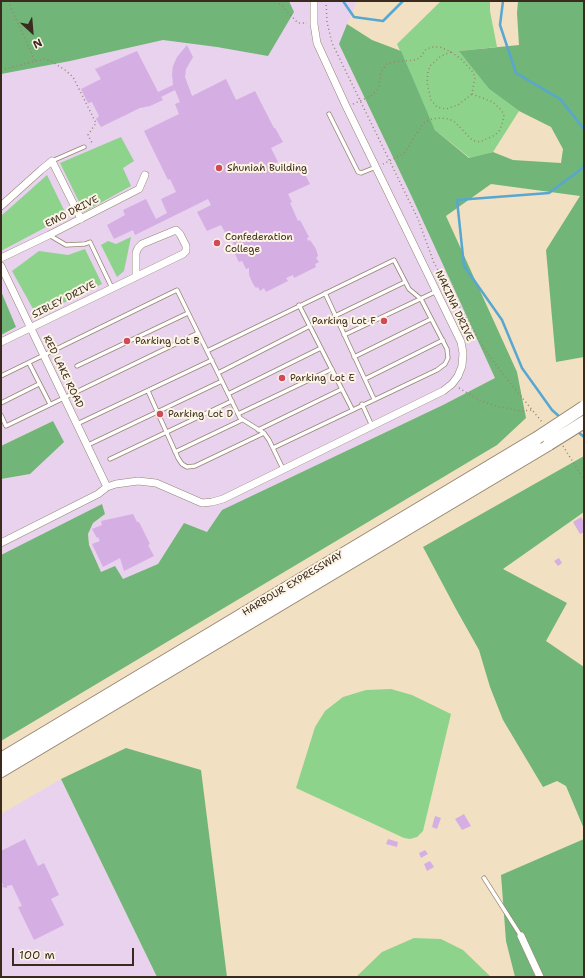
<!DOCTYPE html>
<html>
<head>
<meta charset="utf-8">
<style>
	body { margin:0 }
	#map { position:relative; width:585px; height:978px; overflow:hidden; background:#f1e1c2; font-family:"Shantell Sans",sans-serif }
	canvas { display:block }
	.frame { position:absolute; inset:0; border:2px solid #3b2a1e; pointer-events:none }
	.north { position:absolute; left:12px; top:12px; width:40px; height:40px; -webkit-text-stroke:3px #fcf5e5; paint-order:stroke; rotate:154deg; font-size:11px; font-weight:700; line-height:16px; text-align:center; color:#3b2a1e }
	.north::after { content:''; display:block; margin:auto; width:14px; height:18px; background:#3b2a1e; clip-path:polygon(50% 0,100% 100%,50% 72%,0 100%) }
	.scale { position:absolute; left:12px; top:948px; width:122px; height:18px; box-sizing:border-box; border:2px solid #3b2a1e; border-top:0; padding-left:5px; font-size:12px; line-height:14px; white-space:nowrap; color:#3b2a1e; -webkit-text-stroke:3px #fcf5e5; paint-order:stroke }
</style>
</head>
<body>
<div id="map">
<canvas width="585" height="978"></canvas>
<div class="frame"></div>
<div class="north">N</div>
<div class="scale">100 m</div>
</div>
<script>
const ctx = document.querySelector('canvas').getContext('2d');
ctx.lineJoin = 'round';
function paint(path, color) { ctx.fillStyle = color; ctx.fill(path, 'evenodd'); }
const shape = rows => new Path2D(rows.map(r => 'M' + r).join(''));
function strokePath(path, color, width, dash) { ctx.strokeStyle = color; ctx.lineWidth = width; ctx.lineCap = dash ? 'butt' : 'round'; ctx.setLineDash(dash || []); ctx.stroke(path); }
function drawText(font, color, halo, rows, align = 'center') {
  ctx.font = font + ' "Shantell Sans",sans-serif'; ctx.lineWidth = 4; ctx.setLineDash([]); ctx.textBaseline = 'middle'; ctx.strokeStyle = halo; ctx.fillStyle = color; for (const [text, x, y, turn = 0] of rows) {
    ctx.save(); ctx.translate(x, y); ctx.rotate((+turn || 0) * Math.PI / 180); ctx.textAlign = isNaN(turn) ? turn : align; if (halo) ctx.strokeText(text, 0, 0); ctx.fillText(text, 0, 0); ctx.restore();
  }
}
paint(shape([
	[1,1,357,1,339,44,411,195,495,378,443,405,222,510,207,532,184,523,158,564,123,580,101,572,89,545,88,534,93,523,105,514,102,504,1,555,1,479,30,474,52,421,1,446,1,335,16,327,1,291],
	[61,779,157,977,1,977,1,814]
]), '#e8d2ee');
paint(shape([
	[441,1,490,1,490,11,497,47,460,51,489,89,519,111,493,152,470,158,435,130,397,44],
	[121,137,134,161,123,168,131,186,84,212,60,163],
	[47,175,67,216,1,251,1,216],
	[131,237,124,271,117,277,101,245,108,241,116,244],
	[85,249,102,284,37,316,12,271,39,251,68,255],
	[391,689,412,695,451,714,423,831,417,837,410,839,404,838,296,788,315,727,325,711,343,697,366,690],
	[414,938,441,939,463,950,491,977,356,977,382,952]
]), '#8ed38c');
paint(shape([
	[1,1,289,1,294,12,268,56,217,47,163,40,70,61,1,74],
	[518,1,584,1,584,357,556,362,546,250,580,196,491,184,446,216,517,372,526,418,497,445,1,741,1,555,102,504,105,514,93,523,88,534,89,545,101,572,115,566,123,579,158,564,184,523,207,532,222,510,443,405,495,378,411,195,339,44,347,24,372,40,401,51,435,130,469,158,493,152,513,160,561,163,563,149,551,127,519,111,489,89,459,51,519,45,517,13],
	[1,291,16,327,1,335],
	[53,421,64,442,30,474,1,479,1,446],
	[584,456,584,512,503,569,567,603,546,641,584,667,584,829,566,786,557,781,543,787,503,720,490,687,479,650,456,609,423,547],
	[126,748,201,770,227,977,157,977,61,779],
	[584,839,584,977,515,977,506,941,501,875]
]), '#72b578');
strokePath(shape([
	[343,1,354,17,383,21,403,1],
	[503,1,500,25,516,73,560,99,584,129],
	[561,418,552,410,522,368,502,320,464,266,457,200,549,193,584,167,584,162],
	[577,431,584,437]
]), '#57a7d1', 2.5);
paint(shape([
	[187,45,193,57,186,69,185,77,192,96,226,79,236,100,255,91,274,128,275,128,283,142,271,148,278,162,273,164,278,173,299,163,310,184,288,194,292,202,290,203,298,221,300,220,309,237,307,238,308,241,310,240,316,249,318,256,316,258,319,262,315,264,316,267,294,278,293,275,286,278,288,281,266,292,264,288,260,291,258,287,256,288,253,284,249,275,249,268,246,269,242,261,239,262,234,252,237,251,228,233,226,234,221,225,207,231,197,212,211,205,208,199,135,235,133,230,114,239,107,225,125,215,123,210,146,199,156,219,167,213,161,199,176,192,170,179,168,180,144,131,179,114,175,104,180,102,175,90,161,97,163,100,150,106,140,108,101,127,96,119,99,116,92,102,88,103,81,89,101,79,95,69,137,51,158,92,173,85,172,74,173,66,177,57],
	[133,514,137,522,139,522,150,544,148,545,154,556,124,571,120,558,103,567,92,544,100,541,98,537,97,538,92,529,102,525,101,521],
	[581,517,584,522,584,532,580,534,573,522],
	[559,558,562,563,558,566,554,561],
	[464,814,471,826,462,830,455,819],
	[435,816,441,818,437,829,432,827],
	[25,839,38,866,44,863,59,895,51,899,64,925,34,940,18,907,22,906,12,885,7,886,7,888,2,887,3,884,1,882,1,851],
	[388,839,398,842,397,847,386,844],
	[425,850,428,854,421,858,419,853],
	[430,861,434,867,427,871,424,864]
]), '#d5aee3');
const lane = shape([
	[329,114,358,172,361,173,376,167],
	[52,161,84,147],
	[49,235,66,245,85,244,90,242,112,288],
	[325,293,374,399],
	[299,305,352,409],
	[335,316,405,282],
	[344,335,437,291],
	[207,351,394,260,409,289,421,299,447,349,448,358,445,364,437,370,273,448],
	[354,357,431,319],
	[29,363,50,404],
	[77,366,188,313],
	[218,373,310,326],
	[1,376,177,290,240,418,264,433,269,440,283,469],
	[365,379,443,340],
	[148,391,178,458,182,464,187,467,195,466,264,433],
	[228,394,321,348],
	[1,403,39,384],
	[362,404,372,426],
	[238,414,332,369],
	[1,415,6,426,198,333],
	[77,424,212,360],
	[258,430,342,389],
	[88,445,222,381],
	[175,452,242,420],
	[110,459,232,401],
	[484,878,521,936]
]);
const street = shape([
	[1,206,41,170,52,161,81,219],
	[1,258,49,235,139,189,145,175],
	[1,266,107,487],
	[1,342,183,254,186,251,186,246,180,234,176,230,142,244,138,248,136,253,136,276],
	[1,543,98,494,107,487,116,484,138,481,156,483,202,503,212,502,223,499,443,391,452,384,458,376,462,366,463,353,461,342,346,106,317,43,314,24,314,1],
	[521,936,540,977]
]);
const primary = shape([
	[1,759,537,438],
	[1,771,549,444]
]);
strokePath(lane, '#968670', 5);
strokePath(street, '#968670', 8);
strokePath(primary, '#968670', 14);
strokePath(shape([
	[8,1,35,61],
	[276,1,282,6,298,23,307,23],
	[326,1,327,22,332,43,418,219,434,263,483,347,502,373,542,422],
	[451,52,441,56,430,66,428,71,427,82,431,100,437,107,446,109,458,105,472,94],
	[1,70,44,59,51,61,65,70,73,77,96,123,88,135,92,143],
	[353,104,371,96,377,90,379,86,381,72,387,64,393,62,415,60,420,58,426,49,433,47,440,47,451,52,461,59,472,71,475,77,472,94,493,102,502,111,504,115,503,120,500,130,495,135,480,142,475,141,471,139,455,122,449,119,440,118,432,119,426,121,422,125,405,152,401,155,383,164],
	[459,388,479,400,496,406,521,411,532,410],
	[563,446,584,480]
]), '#968670', 1.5, [1, 3]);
strokePath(lane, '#fff', 3.5);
strokePath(street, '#fff', 7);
strokePath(primary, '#fff', 12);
const primaryBridge = shape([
	[537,438,584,407],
	[549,444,584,422]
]);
strokePath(primaryBridge, '#968670', 14, []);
strokePath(primaryBridge, '#fff', 12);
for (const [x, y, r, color] of [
	[219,168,4,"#d1495b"],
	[217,243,4,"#d1495b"],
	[384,321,4,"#d1495b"],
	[127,341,4,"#d1495b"],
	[282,378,4,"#d1495b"],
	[160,414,4,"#d1495b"]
]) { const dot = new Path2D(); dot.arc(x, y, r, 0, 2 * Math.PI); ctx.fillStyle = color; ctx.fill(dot); strokePath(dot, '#fcf5e5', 1.5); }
drawText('10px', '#3b2a1e', '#fcf5e5', [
	["Shuniah Building",227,168],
	["Confederation",225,237],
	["College",225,249],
	["Parking Lot F",376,321,"right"],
	["Parking Lot B",135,341],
	["Parking Lot E",290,378],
	["Parking Lot D",168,414]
], 'left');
drawText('10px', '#3b2a1e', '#fcf5e5', [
	["EMO DRIVE",72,212,-27],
	["SIBLEY DRIVE",64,300,-27],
	["NAKINA DRIVE",454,306,65],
	["RED LAKE ROAD",63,372,64],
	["HARBOUR EXPRESSWAY",293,584,-31]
]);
</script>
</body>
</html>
